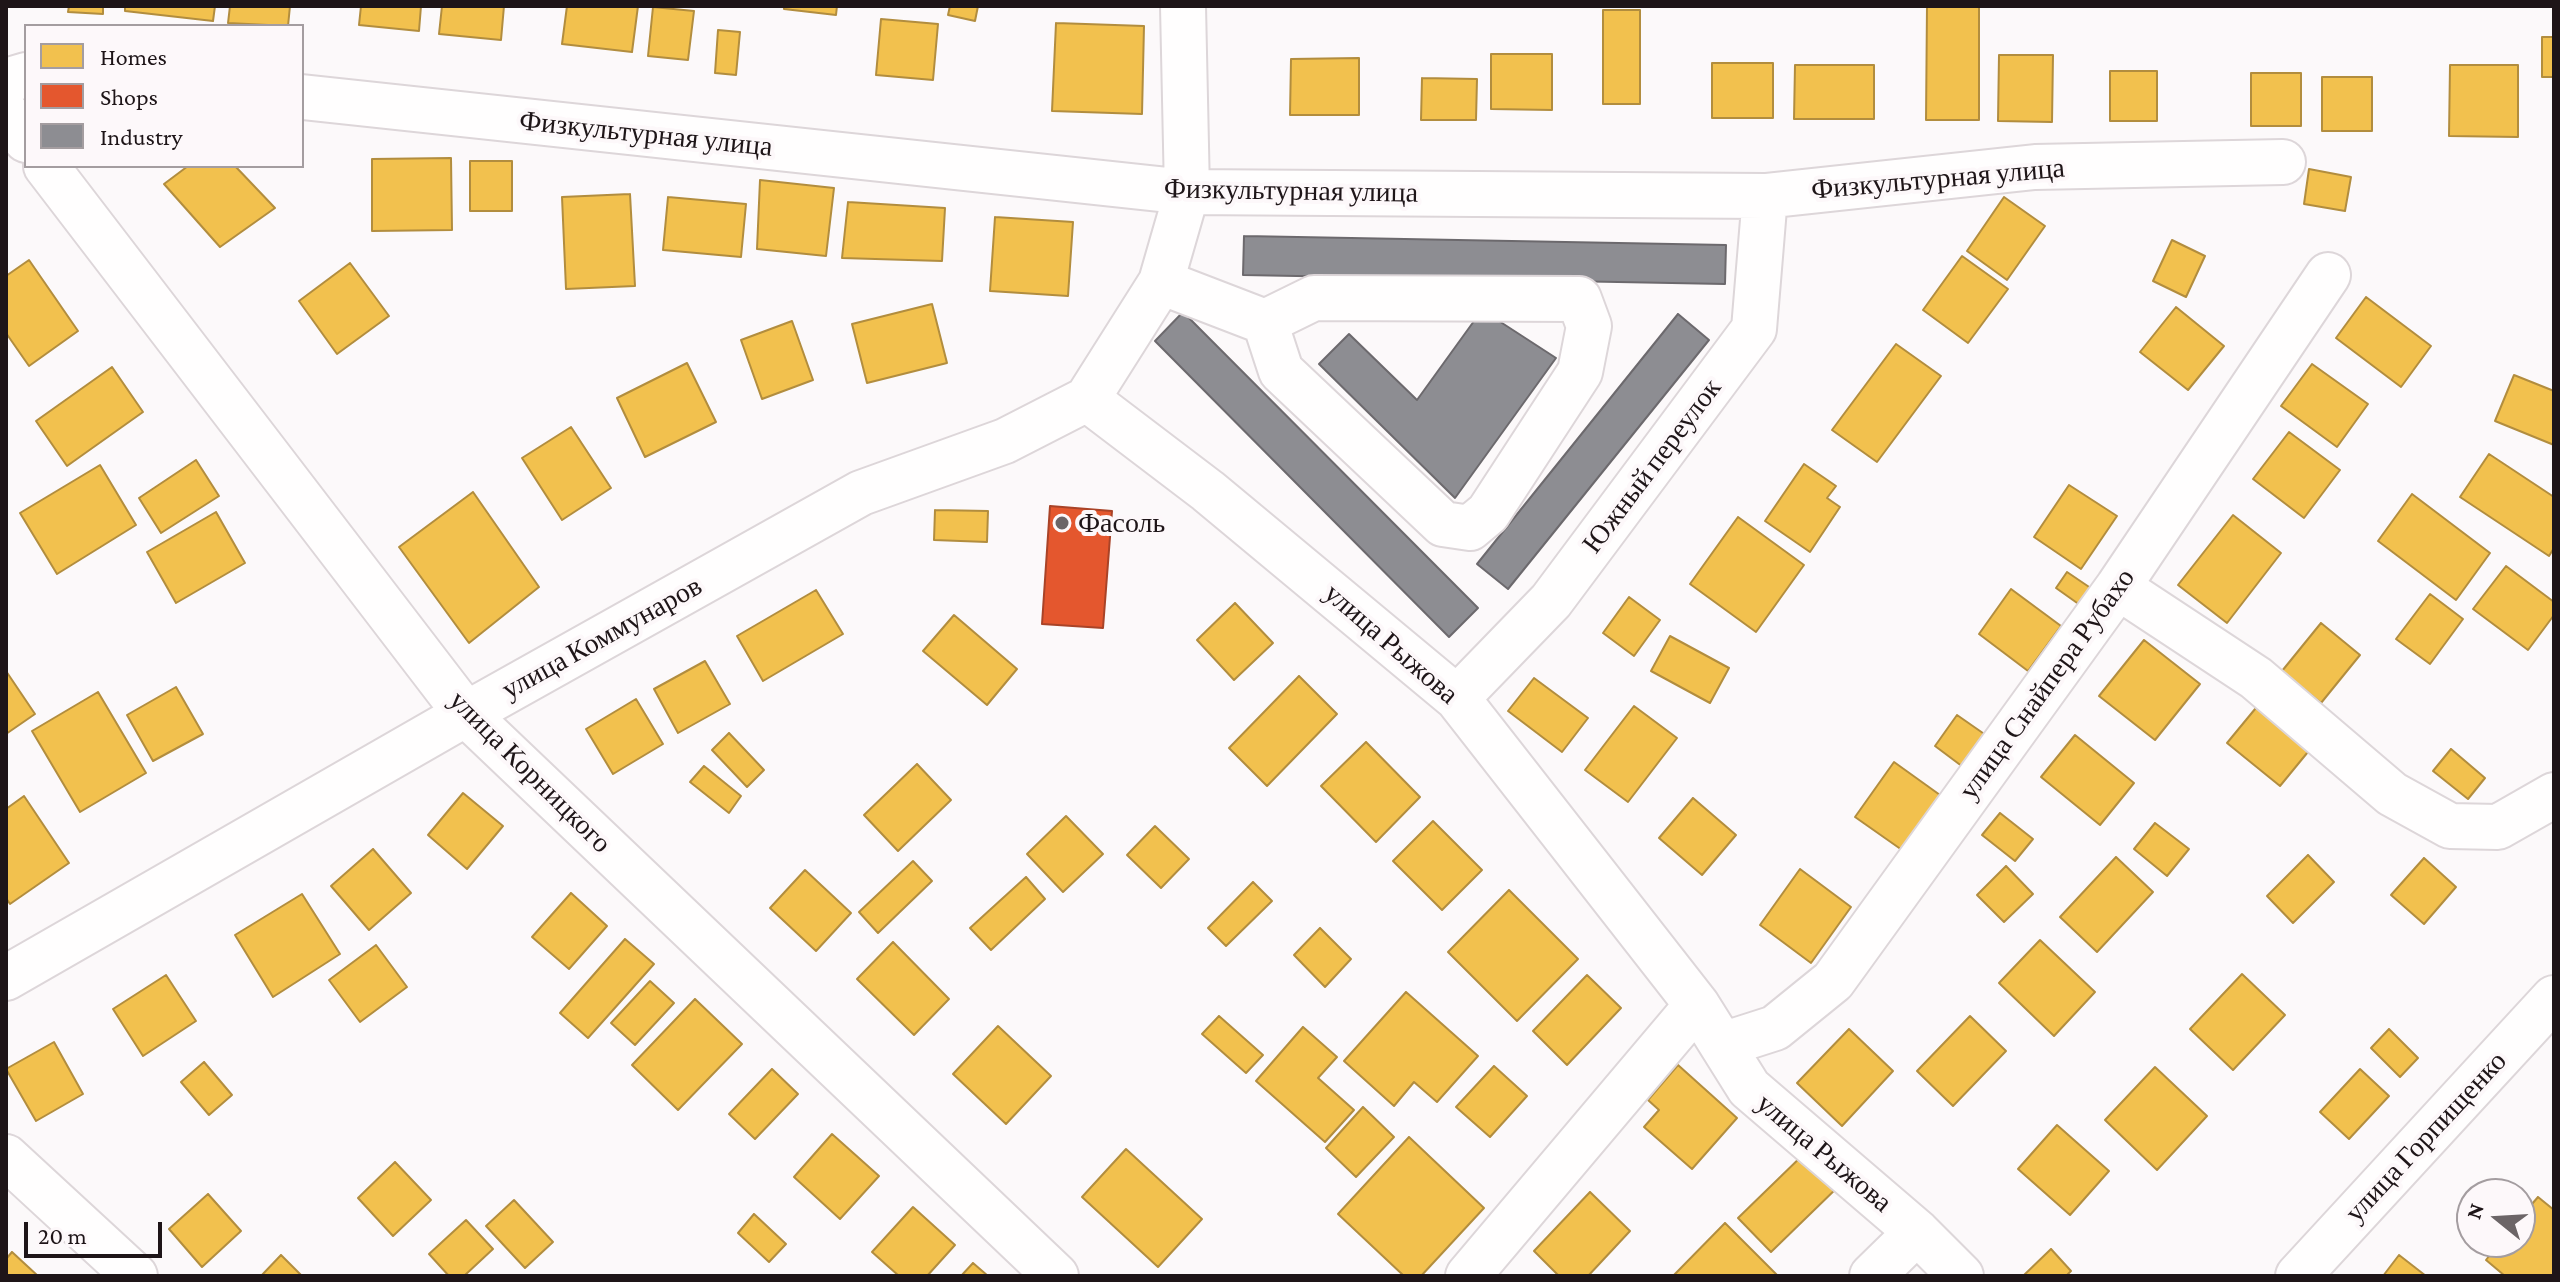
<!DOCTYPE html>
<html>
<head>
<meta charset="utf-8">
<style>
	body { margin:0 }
	#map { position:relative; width:2560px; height:1282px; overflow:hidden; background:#fcf9fa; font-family:"Crimson Pro",serif }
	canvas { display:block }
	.frame { position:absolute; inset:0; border:8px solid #1e1518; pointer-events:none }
	.legend { position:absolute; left:24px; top:24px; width:280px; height:144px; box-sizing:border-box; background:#fdf8fa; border:2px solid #a49da0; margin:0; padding:10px 14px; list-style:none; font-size:24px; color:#1e1518 }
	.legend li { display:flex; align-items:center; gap:16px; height:40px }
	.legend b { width:40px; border:2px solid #a49da0 }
	.north { position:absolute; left:2456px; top:1178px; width:80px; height:80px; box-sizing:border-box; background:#fdf8fa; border:2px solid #a49da0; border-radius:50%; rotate:288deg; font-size:22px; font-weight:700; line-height:32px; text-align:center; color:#1e1518 }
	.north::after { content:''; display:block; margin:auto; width:28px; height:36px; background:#6c6567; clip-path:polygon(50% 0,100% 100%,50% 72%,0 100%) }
	.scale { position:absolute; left:24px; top:1222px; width:138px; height:36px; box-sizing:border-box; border:4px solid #1e1518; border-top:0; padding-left:10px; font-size:24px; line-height:28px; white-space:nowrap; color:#1e1518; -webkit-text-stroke:6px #fdf8fa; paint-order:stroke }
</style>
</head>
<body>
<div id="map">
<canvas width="2560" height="1282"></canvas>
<div class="frame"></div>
<ul class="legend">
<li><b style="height:22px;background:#f2c14e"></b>Homes</li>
<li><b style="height:22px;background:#e4572e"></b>Shops</li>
<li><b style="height:22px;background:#8d8d92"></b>Industry</li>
</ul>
<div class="north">N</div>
<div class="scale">20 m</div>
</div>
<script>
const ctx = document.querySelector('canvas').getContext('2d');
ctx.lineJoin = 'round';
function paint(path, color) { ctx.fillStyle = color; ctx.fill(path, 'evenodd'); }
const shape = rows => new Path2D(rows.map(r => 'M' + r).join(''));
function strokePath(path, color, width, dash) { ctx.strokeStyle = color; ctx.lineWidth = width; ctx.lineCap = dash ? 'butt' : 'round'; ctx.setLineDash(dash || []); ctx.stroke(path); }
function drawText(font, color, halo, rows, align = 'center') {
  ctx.font = font + ' "Crimson Pro",serif'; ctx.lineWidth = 8; ctx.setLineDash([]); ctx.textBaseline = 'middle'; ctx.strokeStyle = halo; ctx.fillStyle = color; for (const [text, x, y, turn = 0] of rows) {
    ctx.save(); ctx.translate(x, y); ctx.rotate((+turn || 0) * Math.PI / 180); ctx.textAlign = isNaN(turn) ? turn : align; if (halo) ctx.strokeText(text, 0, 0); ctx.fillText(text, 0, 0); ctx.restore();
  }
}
const homes = shape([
	[69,6,103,6,103,14,68,12,69,6],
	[125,6,215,6,213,21,125,11,125,6],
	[230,6,290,6,288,26,228,23,230,6],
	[361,6,421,6,419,31,359,25,361,6],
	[442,6,504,6,501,40,439,34,442,6],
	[567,6,638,6,632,52,562,44,567,6],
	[784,6,837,6,836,15,784,9,784,6],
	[950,6,978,6,975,21,948,15,950,6],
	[1927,6,1979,6,1979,120,1926,120,1927,6],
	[653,7,694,11,688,60,648,56,653,7],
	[1603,10,1640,10,1640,104,1603,104,1603,10],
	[881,19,938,24,933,80,876,75,881,19],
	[1056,23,1144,26,1142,114,1052,111,1056,23],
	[718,30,740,32,736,75,715,73,718,30],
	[2542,37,2554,37,2554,77,2542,77,2542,37],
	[1491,54,1552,54,1552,110,1491,109,1491,54],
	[1999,55,2053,55,2052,122,1998,121,1999,55],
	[1359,58,1359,115,1290,115,1291,59,1359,58],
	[1712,63,1773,63,1773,118,1712,118,1712,63],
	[1795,65,1874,65,1874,119,1794,119,1795,65],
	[2450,65,2518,65,2518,137,2449,136,2450,65],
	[2110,71,2157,71,2157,121,2110,121,2110,71],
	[2251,73,2301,73,2301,126,2251,126,2251,73],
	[2322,77,2372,77,2372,131,2322,131,2322,77],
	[1422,78,1477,79,1476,120,1421,120,1422,78],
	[451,158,452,230,372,231,372,159,451,158],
	[470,161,512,161,512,211,470,211,470,161],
	[188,166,235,166,275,208,220,247,164,184,188,166],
	[2309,169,2351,177,2345,211,2304,204,2309,169],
	[760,180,834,188,826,256,757,249,760,180],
	[630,194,635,286,566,289,562,197,630,194],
	[668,197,746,204,741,257,663,250,668,197],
	[2004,197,2045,226,2007,280,1967,251,2004,197],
	[848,202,945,208,942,261,842,258,848,202],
	[995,217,1073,222,1068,296,990,291,995,217],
	[2172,240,2205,256,2186,297,2153,281,2172,240],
	[1962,256,2008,289,1968,343,1923,310,1962,256],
	[29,260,78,331,29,366,6,333,6,276,29,260],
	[350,263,389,316,337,354,299,301,350,263],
	[2366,297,2431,346,2401,387,2336,338,2366,297],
	[932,304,947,363,867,383,852,324,932,304],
	[2176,307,2224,346,2188,390,2140,352,2176,307],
	[792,321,813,380,762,399,741,340,792,321],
	[1896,344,1941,376,1877,462,1832,430,1896,344],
	[687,363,716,422,645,457,617,398,687,363],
	[2312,364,2368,404,2337,447,2281,406,2312,364],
	[112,367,143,412,67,466,36,421,112,367],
	[2514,375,2554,391,2554,445,2495,421,2514,375],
	[571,427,611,488,562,520,522,458,571,427],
	[2289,432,2340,470,2304,518,2253,479,2289,432],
	[2489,454,2554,497,2554,548,2549,556,2460,497,2489,454],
	[196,460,219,496,161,533,139,498,196,460],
	[1804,464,1836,486,1827,498,1840,507,1810,552,1765,521,1804,464],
	[100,465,136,525,57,574,20,513,100,465],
	[2069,485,2117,516,2081,569,2034,537,2069,485],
	[473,492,539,587,469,643,399,547,473,492],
	[2412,494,2490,553,2456,600,2378,541,2412,494],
	[935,510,988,511,987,542,934,540,935,510],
	[216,512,245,563,176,603,147,552,216,512],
	[2233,515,2281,553,2227,623,2178,585,2233,515],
	[1738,517,1804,565,1756,632,1690,584,1738,517],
	[2506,566,2554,602,2554,615,2528,650,2473,609,2506,566],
	[2067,572,2098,593,2087,610,2056,588,2067,572],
	[2011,589,2061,626,2028,671,1979,634,2011,589],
	[816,590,843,634,763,681,737,636,816,590],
	[2430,594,2463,619,2430,664,2396,639,2430,594],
	[1629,597,1660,620,1634,656,1603,633,1629,597],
	[1235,603,1273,643,1234,680,1197,640,1235,603],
	[954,615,1017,669,987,705,923,651,954,615],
	[2321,623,2360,655,2321,703,2282,671,2321,623],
	[1670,636,1729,668,1710,703,1651,671,1670,636],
	[2144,640,2200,684,2155,740,2099,696,2144,640],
	[705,661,730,704,678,733,654,689,705,661],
	[6,671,35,714,6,734,6,671],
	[1299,676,1337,714,1267,786,1229,748,1299,676],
	[1534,678,1588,718,1562,752,1508,711,1534,678],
	[176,687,203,734,153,761,127,715,176,687],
	[98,692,146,773,80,812,32,731,98,692],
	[636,699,663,744,613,774,586,729,636,699],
	[2260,703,2312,747,2280,786,2227,743,2260,703],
	[1634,706,1677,738,1628,802,1585,770,1634,706],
	[1957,715,1990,738,1967,770,1935,746,1957,715],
	[729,733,764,770,747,787,712,750,729,733],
	[2075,735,2134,783,2100,825,2041,777,2075,735],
	[1366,742,1420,797,1376,842,1321,786,1366,742],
	[2451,749,2485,778,2468,799,2433,771,2451,749],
	[1894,762,1940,795,1902,850,1855,817,1894,762],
	[917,764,951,800,898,851,864,815,917,764],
	[704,766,741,796,729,813,690,782,704,766],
	[463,793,503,826,467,869,428,835,463,793],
	[24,796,69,863,10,904,6,898,6,809,24,796],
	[1693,798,1736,835,1702,875,1659,838,1693,798],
	[2000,813,2033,839,2015,861,1982,835,2000,813],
	[1066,816,1103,854,1063,892,1027,854,1066,816],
	[1433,821,1482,870,1442,910,1393,861,1433,821],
	[2155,823,2189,849,2167,876,2134,849,2155,823],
	[1155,826,1189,859,1161,888,1127,855,1155,826],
	[373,849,411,893,369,930,331,886,373,849],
	[2308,855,2334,882,2293,923,2267,896,2308,855],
	[2116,857,2153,892,2097,952,2060,917,2116,857],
	[2424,858,2456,887,2424,924,2391,895,2424,858],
	[913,861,932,881,878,933,859,912,913,861],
	[2006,866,2033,894,2004,922,1977,895,2006,866],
	[1800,869,1851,907,1811,963,1760,925,1800,869],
	[805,870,851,913,816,951,770,908,805,870],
	[1026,877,1045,899,991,950,970,928,1026,877],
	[1253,882,1272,901,1226,946,1208,928,1253,882],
	[1509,890,1578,959,1517,1021,1448,952,1509,890],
	[571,893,607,926,569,969,532,937,571,893],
	[302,894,340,954,273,997,235,935,302,894],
	[1320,928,1351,959,1325,987,1294,955,1320,928],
	[625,939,654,964,588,1038,560,1013,625,939],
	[2040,940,2095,992,2054,1036,1999,983,2040,940],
	[893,942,949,999,914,1035,857,979,893,942],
	[376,945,407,987,360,1022,329,980,376,945],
	[2242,974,2285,1015,2233,1070,2190,1029,2242,974],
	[166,975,196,1021,143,1056,113,1009,166,975],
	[1587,975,1621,1008,1567,1065,1533,1031,1587,975],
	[650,981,674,1003,635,1045,611,1023,650,981],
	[1406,992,1478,1056,1437,1102,1414,1082,1394,1106,1344,1061,1406,992],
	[695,999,742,1044,678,1110,632,1065,695,999],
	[1219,1016,1263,1055,1246,1073,1202,1034,1219,1016],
	[1970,1016,2006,1051,1953,1106,1917,1071,1970,1016],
	[998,1026,1051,1076,1006,1124,953,1074,998,1026],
	[1303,1027,1337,1057,1318,1078,1354,1110,1325,1142,1256,1081,1303,1027],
	[1849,1029,1893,1071,1842,1126,1797,1083,1849,1029],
	[2389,1029,2418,1058,2400,1077,2371,1048,2389,1029],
	[54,1042,83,1094,36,1121,6,1069,54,1042],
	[204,1062,232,1095,209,1115,181,1082,204,1062],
	[1678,1065,1737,1118,1692,1169,1644,1127,1659,1110,1648,1100,1678,1065],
	[1494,1066,1527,1096,1490,1137,1456,1107,1494,1066],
	[2155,1067,2207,1116,2157,1170,2105,1120,2155,1067],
	[772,1069,798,1094,755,1139,729,1114,772,1069],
	[2360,1069,2389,1096,2349,1139,2320,1112,2360,1069],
	[1363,1107,1394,1137,1356,1177,1326,1148,1363,1107],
	[2057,1125,2109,1171,2070,1215,2018,1169,2057,1125],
	[832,1134,879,1176,840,1219,794,1177,832,1134],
	[1409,1137,1484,1208,1421,1276,1404,1276,1338,1214,1409,1137],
	[1126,1149,1202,1219,1158,1267,1082,1197,1126,1149],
	[1809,1149,1842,1183,1771,1252,1738,1218,1809,1149],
	[395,1162,431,1200,393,1236,358,1198,395,1162],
	[1590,1192,1630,1231,1588,1276,1559,1276,1534,1251,1590,1192],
	[208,1194,241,1231,202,1267,169,1229,208,1194],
	[2538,1197,2554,1210,2554,1276,2505,1276,2486,1260,2500,1242,2520,1242,2520,1218,2538,1197],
	[514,1200,553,1242,525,1268,486,1226,514,1200],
	[913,1207,955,1245,927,1276,899,1276,872,1252,913,1207],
	[754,1214,786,1244,769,1262,738,1233,754,1214],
	[466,1220,493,1249,464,1276,449,1276,429,1254,466,1220],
	[1725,1223,1778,1276,1673,1276,1725,1223],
	[2051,1249,2071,1271,2066,1276,2023,1276,2051,1249],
	[12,1252,38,1276,6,1276,6,1259,12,1252],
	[281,1255,302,1276,261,1276,281,1255],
	[2399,1255,2426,1276,2383,1276,2399,1255],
	[973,1263,988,1276,961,1276,973,1263]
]);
paint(homes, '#f2c14e');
strokePath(homes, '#b28d3e', 2);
const shops = shape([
	[1050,506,1112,511,1103,628,1042,624,1050,506]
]);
paint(shops, '#e4572e');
strokePath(shops, '#a94327', 2);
const industry = shape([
	[1244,236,1726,245,1725,284,1243,275,1244,236],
	[1482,310,1556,358,1455,498,1319,364,1349,334,1417,400,1482,310],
	[1183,312,1478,608,1449,637,1155,341,1183,312],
	[1678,314,1709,340,1508,589,1477,564,1678,314]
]);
paint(industry, '#8d8d92');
strokePath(industry, '#6c696d', 2);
const minor = shape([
	[6,81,26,75],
	[302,97,1187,192,1765,196,2035,167,2283,162],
	[6,113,26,140],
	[46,166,466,714,1056,1276],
	[1161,282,1265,322,1314,298,1579,299,1589,326,1580,372,1488,513,1470,528,1443,524,1281,371,1265,322],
	[1087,399,1208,491,1457,698,1697,1005,1749,1088,1917,1232,1961,1276],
	[1087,399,1161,282,1187,192,1183,6],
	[2118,587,2256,678,2392,794,2450,826,2498,827,2554,795],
	[1457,698,1551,601,1754,329,1765,196],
	[6,978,466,714,861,493,1005,441,1087,399],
	[1722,1045,1775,1028,1833,981,2118,587,2328,275],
	[6,1157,135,1276],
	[1468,1276,1697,1005],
	[1872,1276,1917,1232],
	[2298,1276,2554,998]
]);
strokePath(minor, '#ddd6d9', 48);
strokePath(minor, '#fffefe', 44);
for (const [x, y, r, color] of [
	[1062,523,8,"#6c6567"]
]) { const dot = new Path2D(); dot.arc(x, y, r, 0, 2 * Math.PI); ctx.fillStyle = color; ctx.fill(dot); strokePath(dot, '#fdf8fa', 3); }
drawText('28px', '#1e1518', '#fdf8fa', [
	["Физкультурная улица",646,134,6],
	["Физкультурная улица",1938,179,-5],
	["Физкультурная улица",1291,191,1],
	["Южный переулок",1652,466,-53],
	["улица Коммунаров",602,638,-29],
	["улица Рыжова",1391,644,41],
	["улица Снайпера Рубахо",2047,684,-54],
	["улица Корницкого",530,772,45],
	["улица Горпищенко",2426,1137,-47],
	["улица Рыжова",1824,1153,40]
]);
drawText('28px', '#1e1518', '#fdf8fa', [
	["Фасоль",1078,523]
], 'left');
</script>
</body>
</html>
